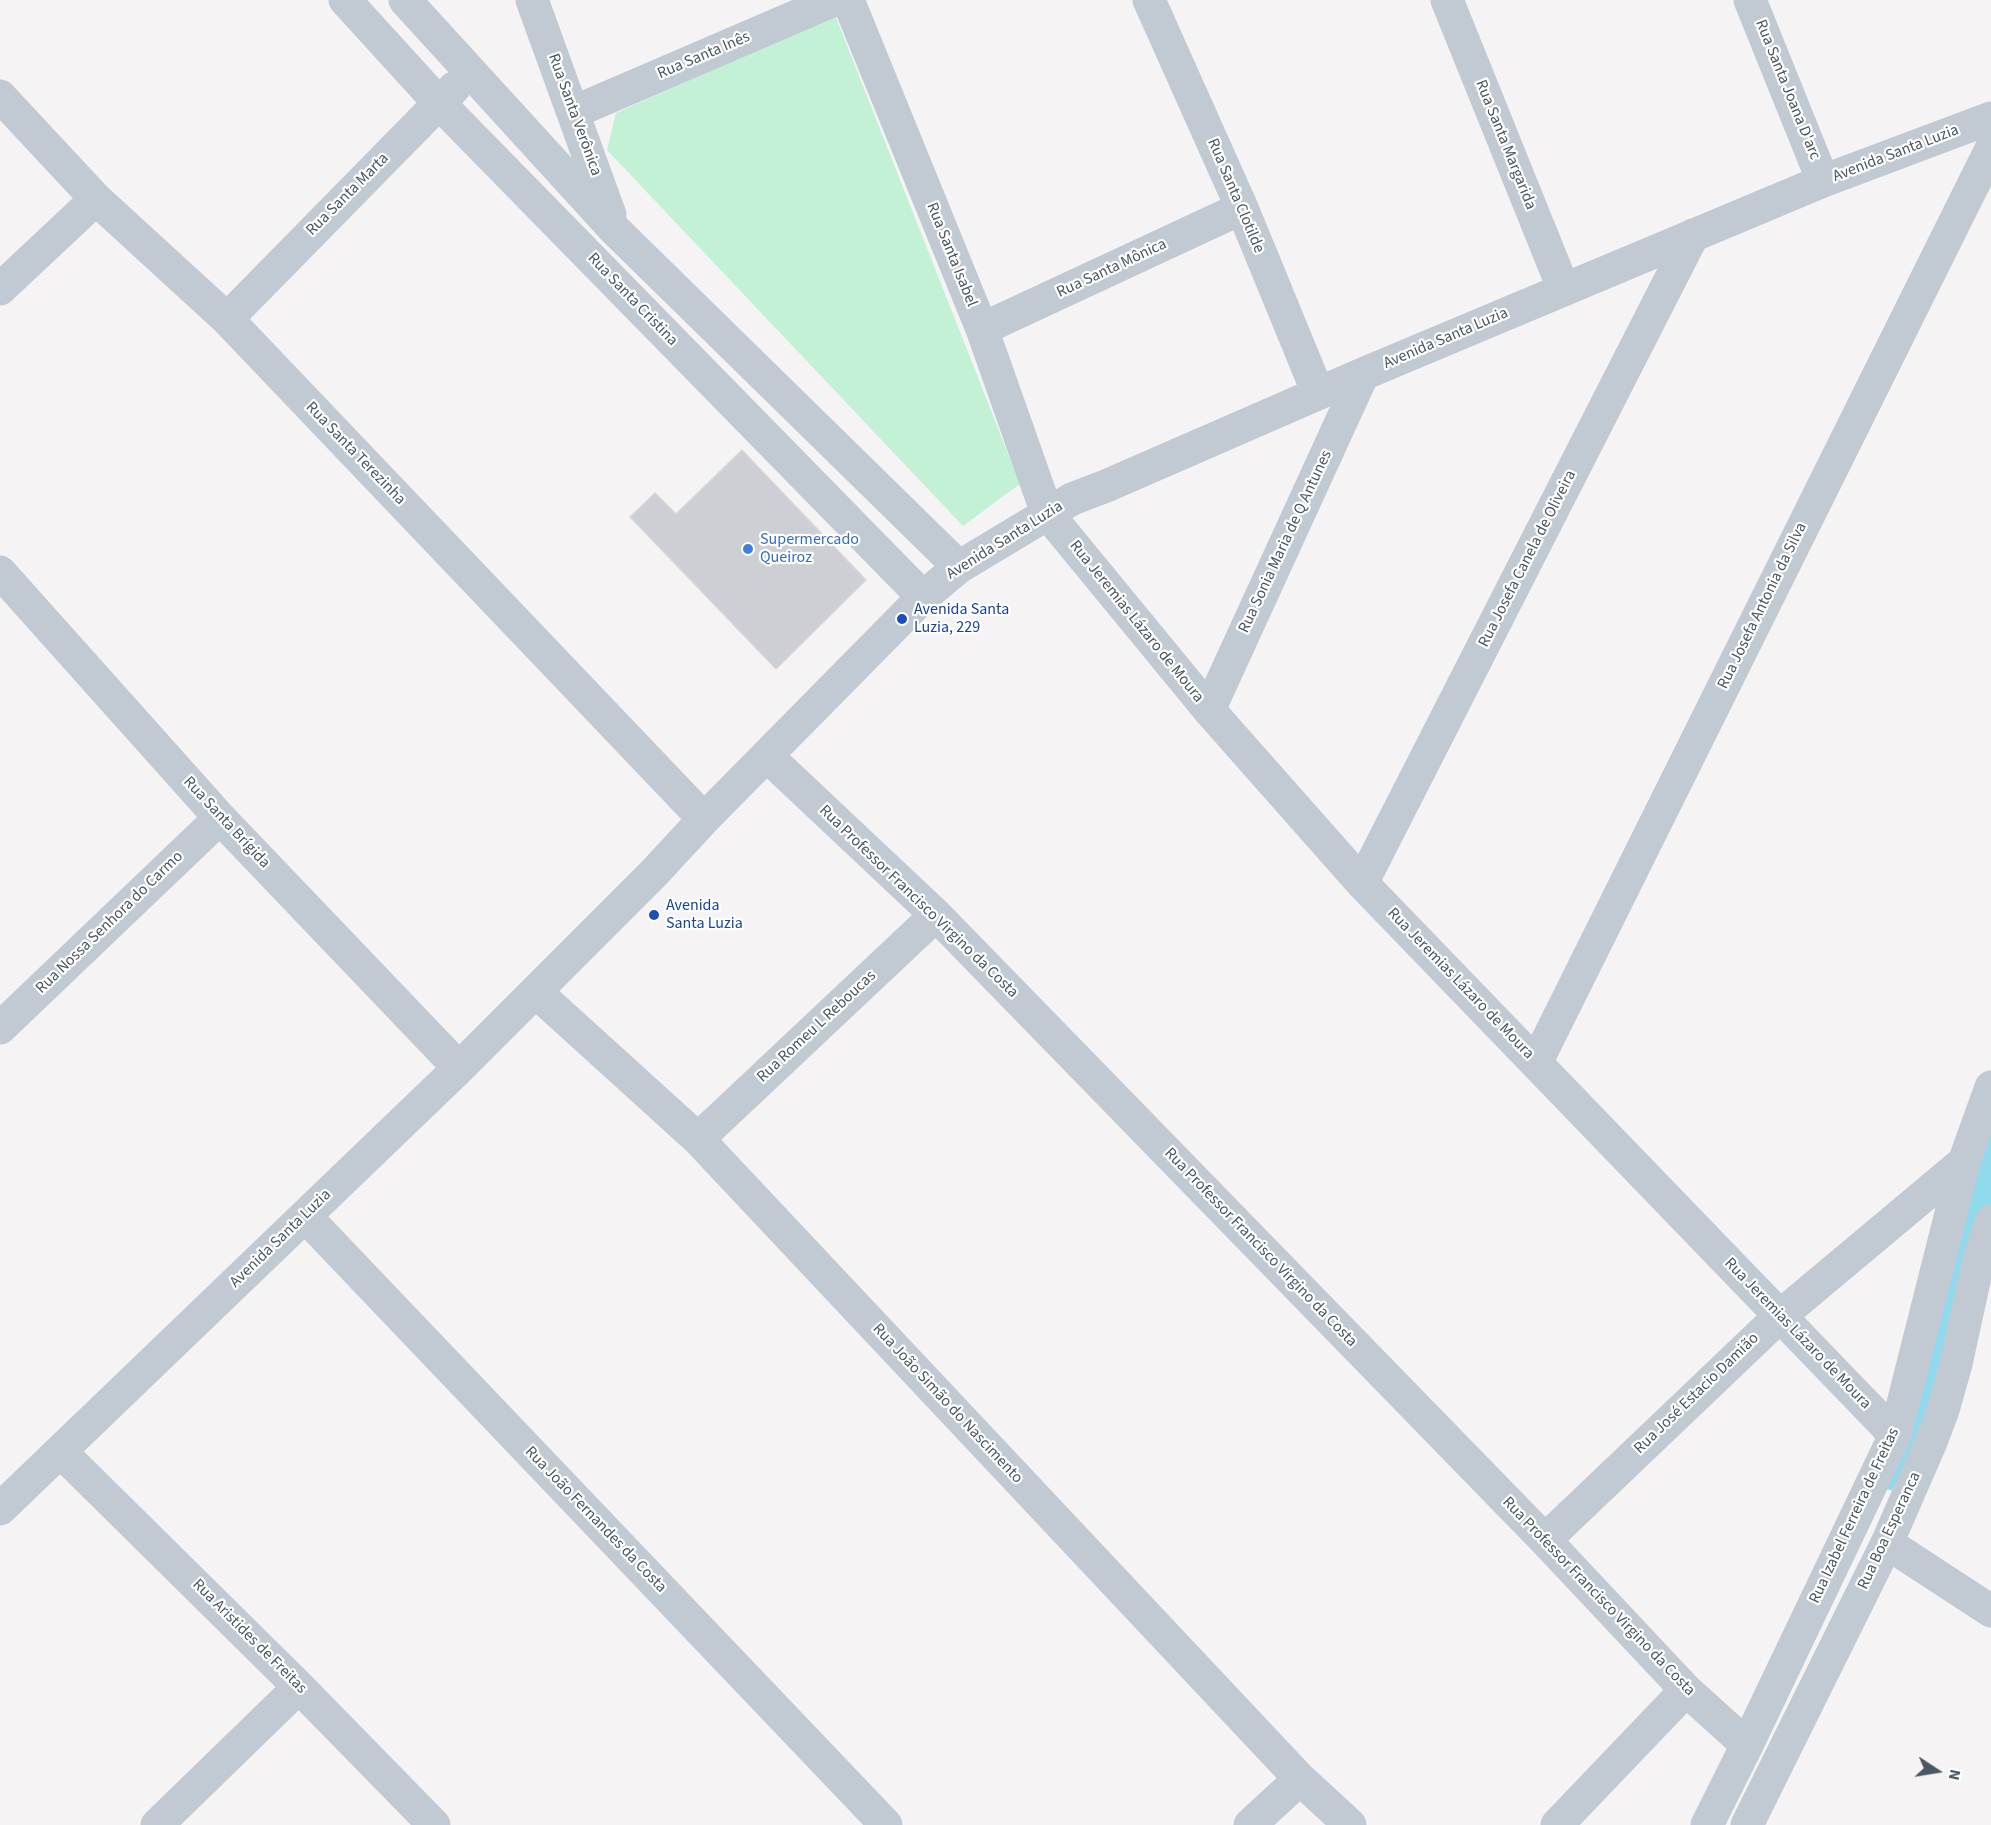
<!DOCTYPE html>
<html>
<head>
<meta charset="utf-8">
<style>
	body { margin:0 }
	#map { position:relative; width:1991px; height:1825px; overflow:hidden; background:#f5f3f3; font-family:"Source Sans 3",sans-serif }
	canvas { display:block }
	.north { position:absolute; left:1907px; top:1741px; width:60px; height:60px; -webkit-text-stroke:4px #fff; paint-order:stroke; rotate:102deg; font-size:16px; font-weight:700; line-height:24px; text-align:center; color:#4a5661 }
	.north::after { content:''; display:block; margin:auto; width:21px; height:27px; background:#4a5661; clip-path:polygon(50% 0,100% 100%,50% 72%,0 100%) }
</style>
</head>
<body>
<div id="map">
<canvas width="1991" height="1825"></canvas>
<div class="north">N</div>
</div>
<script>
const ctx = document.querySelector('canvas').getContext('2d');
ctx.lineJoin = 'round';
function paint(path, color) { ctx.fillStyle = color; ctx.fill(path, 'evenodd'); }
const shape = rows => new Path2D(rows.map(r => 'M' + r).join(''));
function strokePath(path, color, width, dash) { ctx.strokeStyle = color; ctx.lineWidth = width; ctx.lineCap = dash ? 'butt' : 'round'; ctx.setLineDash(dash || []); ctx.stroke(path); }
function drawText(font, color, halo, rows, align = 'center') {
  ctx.font = font + ' "Source Sans 3",sans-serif'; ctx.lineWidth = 4.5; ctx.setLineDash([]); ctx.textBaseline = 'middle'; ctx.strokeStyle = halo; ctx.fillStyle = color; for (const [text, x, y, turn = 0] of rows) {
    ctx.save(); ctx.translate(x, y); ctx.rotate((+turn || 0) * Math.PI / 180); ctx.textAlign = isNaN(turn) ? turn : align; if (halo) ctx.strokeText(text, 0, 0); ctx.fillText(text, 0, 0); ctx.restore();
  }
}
paint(shape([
	[835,15,1020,484,963,526,607,150,616,113]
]), '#c3f1d5');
strokePath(shape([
	[1892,1470,1916,1418,1991,1144]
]), '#90daee', 40);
const building = shape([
	[742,450,866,580,776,669,630,517,655,493,676,514,742,450]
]);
paint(building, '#cdcfd5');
strokePath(building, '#d7d9de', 1.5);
strokePath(shape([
	[345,0,439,103,923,597],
	[405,0,615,230,959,567],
	[532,0,610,215],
	[848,0,982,329,1047,513,1209,710,1362,883,1895,1435],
	[1149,0,1242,208,1318,393],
	[1447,0,1564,290],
	[1750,0,1823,181],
	[0,96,96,199,227,319,704,819],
	[574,112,834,0],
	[0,289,96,199],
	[227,319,454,88],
	[982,329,1242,208],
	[0,572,220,818,459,1068],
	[1209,710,1363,374],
	[767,756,936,915,1545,1540,1686,1690,1747,1745],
	[1362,883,1693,235],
	[536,992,698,1139,1300,1779,1350,1825],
	[0,1028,220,818],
	[1536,1063,1991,149],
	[698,1139,936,915],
	[305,1216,886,1825],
	[61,1452,299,1687,434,1825],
	[0,1509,459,1068,653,874,704,819,923,597,959,567,1072,499,1106,486,1363,374,1823,181,1991,118],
	[1545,1540,1780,1316,1964,1162],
	[1887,1543,1991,1611],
	[157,1825,299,1687],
	[1250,1825,1300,1779],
	[1557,1825,1686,1690],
	[1707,1825,1747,1745,1895,1435,1964,1162,1991,1087],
	[1747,1825,1887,1543,1931,1442,1943,1410,1956,1364,1978,1263,1991,1221]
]), '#c1cad2', 33);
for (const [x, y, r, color] of [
	[748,549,6,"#3f7fe0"],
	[902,619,6,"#1a4fb4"],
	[654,915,6,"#1a4fb4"]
]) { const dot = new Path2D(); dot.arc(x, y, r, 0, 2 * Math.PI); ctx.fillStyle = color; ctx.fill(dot); strokePath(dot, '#fff', 2); }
drawText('16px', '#4a5661', '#fff', [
	["Rua Santa Inês",704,56,-23],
	["Rua Santa Joana D'arc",1787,90,68],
	["Rua Santa Verônica",574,115,70],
	["Rua Santa Margarida",1505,145,68],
	["Avenida Santa Luzia",1896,154,-21],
	["Rua Santa Marta",348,195,-45],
	["Rua Santa Clotilde",1235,196,67],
	["Rua Santa Isabel",951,255,68],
	["Rua Santa Mônica",1112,269,-25],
	["Rua Santa Cristina",632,300,46],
	["Avenida Santa Luzia",1446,339,-23],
	["Rua Santa Terezinha",355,454,46],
	["Avenida Santa Luzia",1005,541,-32],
	["Rua Sonia Maria de Q Antunes",1286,542,-65],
	["Rua Josefa Canela de Oliveira",1528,559,-63],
	["Rua Josefa Antonia da Silva",1763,606,-64],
	["Rua Jeremias Lázaro de Moura",1136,622,51],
	["Rua Santa Brígida",226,823,47],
	["Rua Professor Francisco Virgino da Costa",918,902,44],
	["Rua Nossa Senhora do Carmo",110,923,-44],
	["Rua Jeremias Lázaro de Moura",1460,984,46],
	["Rua Romeu L Reboucas",817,1027,-43],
	["Avenida Santa Luzia",281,1239,-44],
	["Rua Professor Francisco Virgino da Costa",1260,1248,46],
	["Rua Jeremias Lázaro de Moura",1797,1334,46],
	["Rua José Estacio Damião",1697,1394,-44],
	["Rua João Simão do Nascimento",947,1404,47],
	["Rua Izabel Ferreira de Freitas",1855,1516,-65],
	["Rua João Fernandes da Costa",595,1520,46],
	["Rua Boa Esperanca",1890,1531,-65],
	["Rua Professor Francisco Virgino da Costa",1598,1597,46],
	["Rua Aristides de Freitas",249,1637,45]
]);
drawText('16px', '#366cbe', '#fff', [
	["Supermercado",760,540],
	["Queiroz",760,558]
], 'left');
drawText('16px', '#164399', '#fff', [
	["Avenida Santa",914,610],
	["Luzia, 229",914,628],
	["Avenida",666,906],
	["Santa Luzia",666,924]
], 'left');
</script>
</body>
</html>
